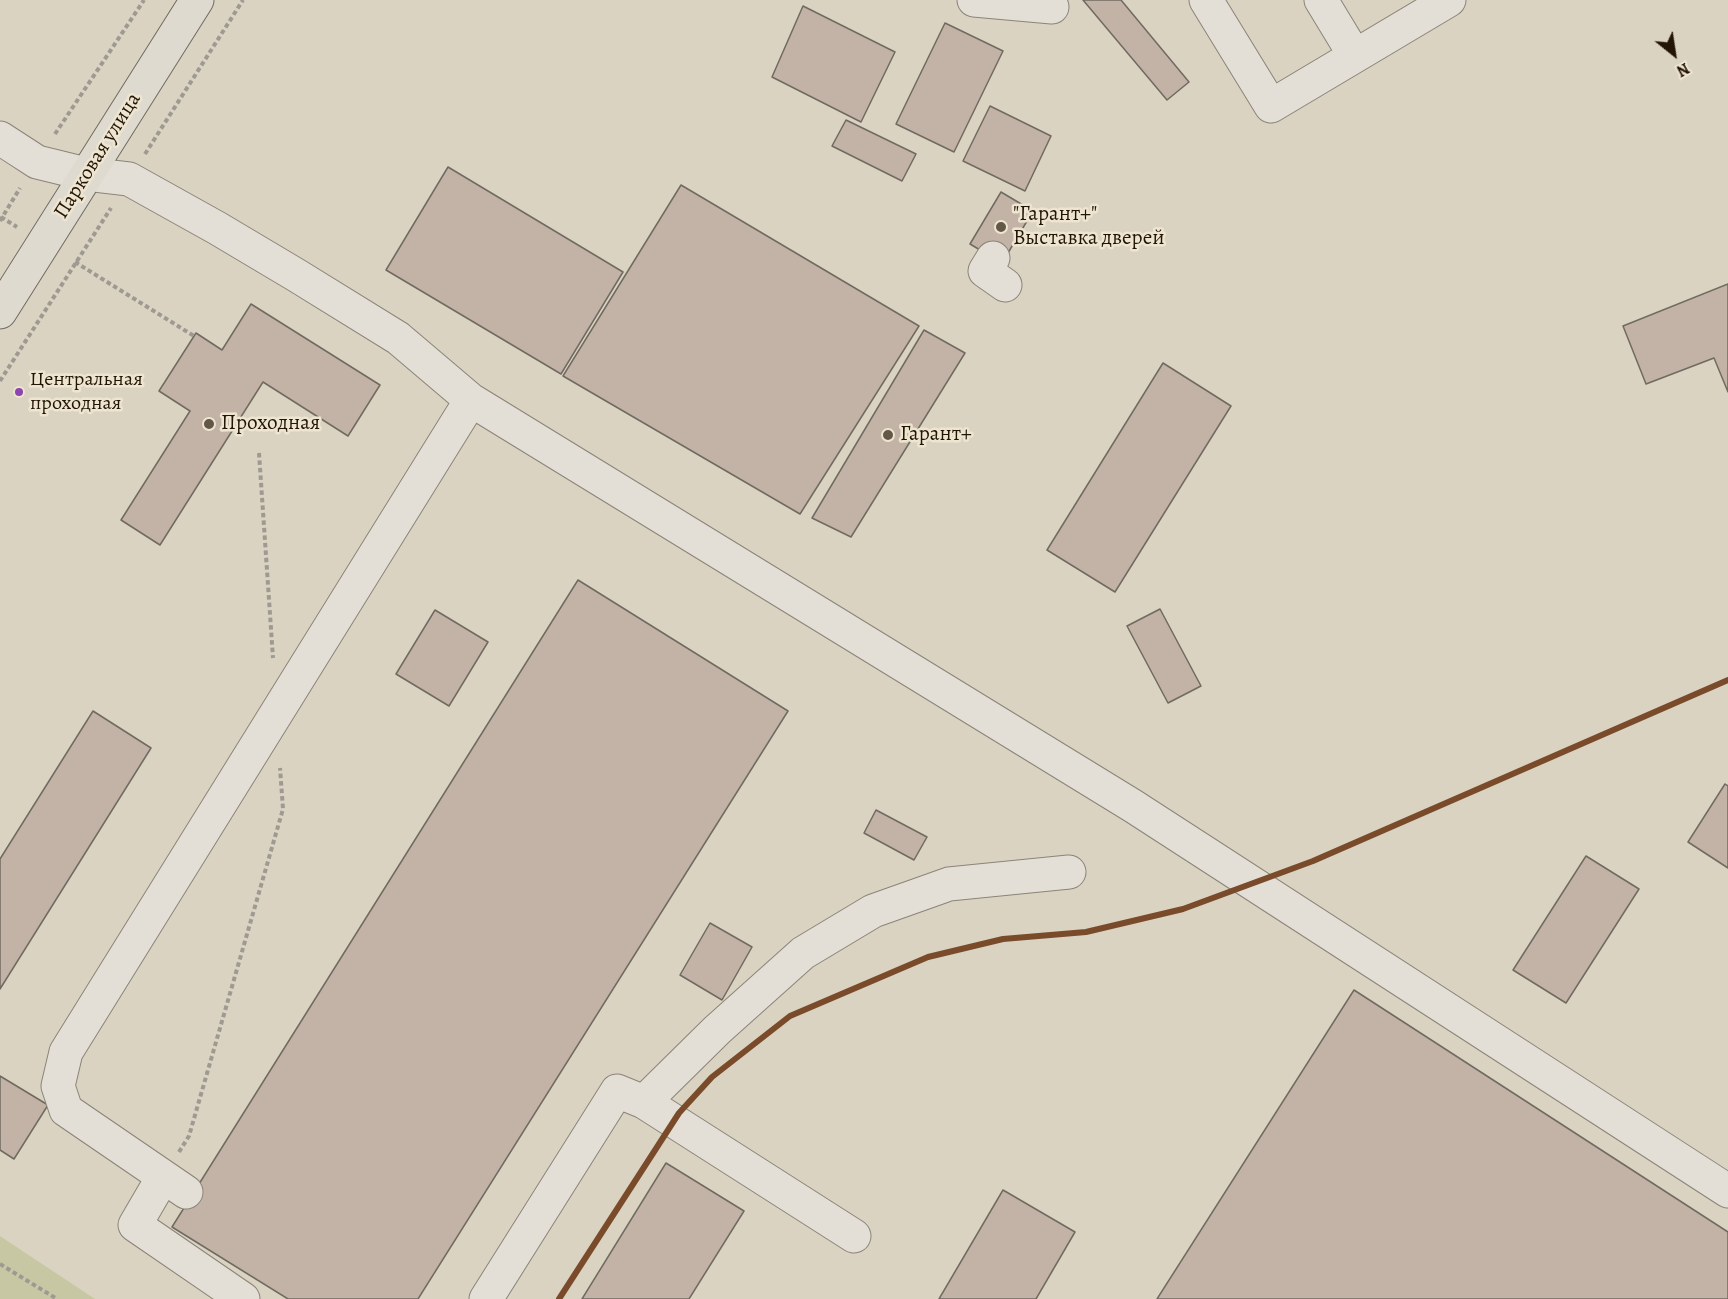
<!DOCTYPE html>
<html>
<head>
<meta charset="utf-8">
<style>
	body { margin:0 }
	#map { position:relative; width:1728px; height:1299px; overflow:hidden; background:#dad3c2; font-family:Alegreya,serif }
	canvas { display:block }
	.north { position:absolute; left:1644px; top:24px; width:60px; height:60px; -webkit-text-stroke:4px #eee5d1; paint-order:stroke; rotate:150deg; font-size:16px; font-weight:700; line-height:24px; text-align:center; color:#231506 }
	.north::after { content:''; display:block; margin:auto; width:21px; height:27px; background:#231506; clip-path:polygon(50% 0,100% 100%,50% 72%,0 100%) }
</style>
</head>
<body>
<div id="map">
<canvas width="1728" height="1299"></canvas>
<div class="north">N</div>
</div>
<script>
const ctx = document.querySelector('canvas').getContext('2d');
ctx.lineJoin = 'round';
function paint(path, color) { ctx.fillStyle = color; ctx.fill(path, 'evenodd'); }
const shape = rows => new Path2D(rows.map(r => 'M' + r).join(''));
function strokePath(path, color, width, dash) { ctx.strokeStyle = color; ctx.lineWidth = width; ctx.lineCap = dash ? 'butt' : 'round'; ctx.setLineDash(dash || []); ctx.stroke(path); }
function drawText(font, color, halo, rows, align = 'center') {
  ctx.font = font + ' Alegreya,serif'; ctx.lineWidth = 5; ctx.setLineDash([]); ctx.textBaseline = 'middle'; ctx.strokeStyle = halo; ctx.fillStyle = color; for (const [text, x, y, turn = 0] of rows) {
    ctx.save(); ctx.translate(x, y); ctx.rotate((+turn || 0) * Math.PI / 180); ctx.textAlign = isNaN(turn) ? turn : align; if (halo) ctx.strokeText(text, 0, 0); ctx.fillText(text, 0, 0); ctx.restore();
  }
}
paint(shape([
	[0,1236,95,1299,0,1299]
]), '#c8c7a4');
const building = shape([
	[1083,0,1121,0,1189,82,1167,100,1083,0],
	[803,6,895,52,861,122,772,77,803,6],
	[945,23,1003,51,954,152,896,124,945,23],
	[990,106,1051,136,1025,191,963,161,990,106],
	[846,120,916,154,902,181,832,146,846,120],
	[448,167,623,272,561,374,386,270,448,167],
	[681,185,919,326,800,514,563,376,681,185],
	[1001,192,1033,211,1002,263,970,244,1001,192],
	[1728,284,1728,392,1714,358,1646,384,1623,326,1728,284],
	[251,304,380,385,348,436,263,382,160,545,121,520,190,411,159,391,196,333,222,350,251,304],
	[924,330,965,353,851,537,812,518,924,330],
	[1163,363,1231,406,1115,592,1047,550,1163,363],
	[578,580,788,711,418,1299,288,1299,172,1227,578,580],
	[1160,609,1201,686,1168,703,1127,626,1160,609],
	[435,610,488,642,449,706,396,674,435,610],
	[93,711,151,748,0,989,0,859,93,711],
	[1725,784,1728,786,1728,868,1688,842,1725,784],
	[876,810,927,837,914,860,864,833,876,810],
	[1586,856,1639,889,1566,1003,1513,970,1586,856],
	[710,923,752,947,722,1000,680,975,710,923],
	[1354,990,1728,1232,1728,1299,1157,1299,1354,990],
	[0,1076,48,1105,14,1159,0,1150,0,1076],
	[666,1163,744,1211,689,1299,582,1299,666,1163],
	[1003,1190,1075,1232,1036,1299,939,1299,1003,1190]
]);
paint(building, '#c3b3a6');
strokePath(building, '#706a60', 1.5);
const minor = shape([
	[974,0,1052,7],
	[1206,0,1271,106,1449,0],
	[1321,0,1355,56],
	[0,138,37,162,86,174,129,179,217,228,296,275,398,338,471,400,1133,806,1728,1191],
	[993,258,985,271,1005,285],
	[644,1102,717,1030,803,953,873,911,949,884,1069,872],
	[163,1177,135,1225,243,1299],
	[186,1192,66,1110,58,1086,66,1052,471,400],
	[486,1299,617,1091,644,1102,854,1236]
]);
const major = shape([
	[0,312,197,0]
]);
strokePath(minor, '#8a8479', 35);
strokePath(major, '#706a60', 35);
strokePath(shape([
	[55,134,144,0],
	[145,154,243,0],
	[1,217,17,227],
	[0,221,20,188],
	[75,262,194,336],
	[0,381,111,208],
	[259,453,273,658],
	[179,1152,189,1136,283,809,280,768],
	[0,1264,57,1299]
]), '#9e9a92', 4, [4.5, 3]);
strokePath(minor, '#e3dfd6', 33);
strokePath(major, '#dedad0', 33);
strokePath(shape([
	[559,1299,679,1113,712,1077,790,1016,928,957,1003,939,1086,932,1183,909,1313,861,1728,680]
]), '#7a4b2a', 6);
for (const [x, y, r, color] of [
	[1001,227,6,"#635848"],
	[19,392,5,"#8e44ad"],
	[209,424,6,"#635848"],
	[888,435,6,"#635848"]
]) { const dot = new Path2D(); dot.arc(x, y, r, 0, 2 * Math.PI); ctx.fillStyle = color; ctx.fill(dot); strokePath(dot, '#eee5d1', 2); }
drawText('20px', '#231506', '#eee5d1', [
	["Центральная",30,380],
	["проходная",30,404]
], 'left');
drawText('21px', '#231506', '#eee5d1', [
	["Парковая улица",98,156,-58]
]);
drawText('21px', '#231506', '#eee5d1', [
	["\"Гарант+\"",1013,215],
	["Выставка дверей",1013,239],
	["Проходная",221,424],
	["Гарант+",900,435]
], 'left');
</script>
</body>
</html>
